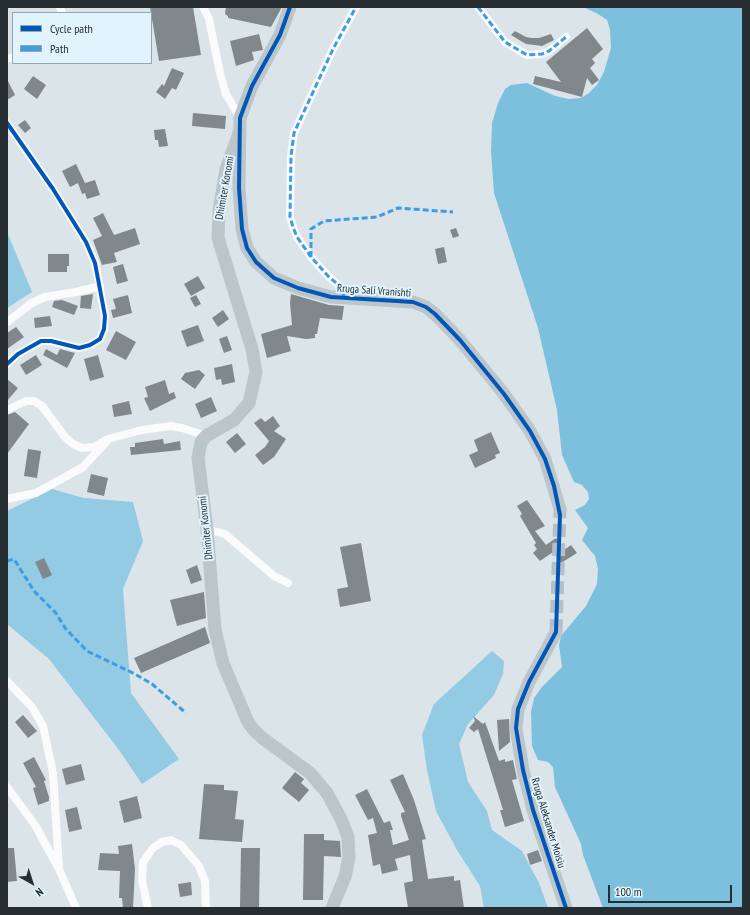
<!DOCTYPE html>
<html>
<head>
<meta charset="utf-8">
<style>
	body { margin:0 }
	#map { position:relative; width:750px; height:915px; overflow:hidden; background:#dae4e9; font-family:"PT Sans Narrow",sans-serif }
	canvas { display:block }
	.frame { position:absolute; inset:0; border:8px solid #272e32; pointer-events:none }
	.legend { position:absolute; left:12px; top:12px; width:140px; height:52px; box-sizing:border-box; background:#e1f4fd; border:1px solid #97a5ac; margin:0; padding:5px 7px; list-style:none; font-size:12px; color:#272e32 }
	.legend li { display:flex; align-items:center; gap:8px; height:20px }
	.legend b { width:20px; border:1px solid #97a5ac }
	.north { position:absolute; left:12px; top:863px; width:40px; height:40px; -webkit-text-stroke:3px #e1f4fd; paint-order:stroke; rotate:141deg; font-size:11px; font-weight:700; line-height:16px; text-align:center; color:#272e32 }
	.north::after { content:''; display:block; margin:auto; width:14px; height:18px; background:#272e32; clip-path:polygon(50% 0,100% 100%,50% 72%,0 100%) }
	.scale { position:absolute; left:608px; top:885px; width:124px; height:18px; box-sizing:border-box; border:2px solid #272e32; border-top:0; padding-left:5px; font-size:12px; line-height:14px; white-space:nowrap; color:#272e32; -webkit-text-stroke:3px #e1f4fd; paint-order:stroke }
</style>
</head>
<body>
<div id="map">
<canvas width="750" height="915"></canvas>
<div class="frame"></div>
<ul class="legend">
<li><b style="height:5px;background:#0057b8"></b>Cycle path</li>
<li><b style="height:5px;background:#3d9de2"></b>Path</li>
</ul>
<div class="north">N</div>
<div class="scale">100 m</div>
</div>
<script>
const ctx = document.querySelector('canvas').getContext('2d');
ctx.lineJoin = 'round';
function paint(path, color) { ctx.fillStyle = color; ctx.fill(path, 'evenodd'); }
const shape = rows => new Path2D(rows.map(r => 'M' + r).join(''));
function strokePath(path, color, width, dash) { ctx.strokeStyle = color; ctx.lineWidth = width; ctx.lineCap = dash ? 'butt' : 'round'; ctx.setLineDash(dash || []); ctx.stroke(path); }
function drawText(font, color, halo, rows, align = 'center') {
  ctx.font = font + ' "PT Sans Narrow",sans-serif'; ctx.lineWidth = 4; ctx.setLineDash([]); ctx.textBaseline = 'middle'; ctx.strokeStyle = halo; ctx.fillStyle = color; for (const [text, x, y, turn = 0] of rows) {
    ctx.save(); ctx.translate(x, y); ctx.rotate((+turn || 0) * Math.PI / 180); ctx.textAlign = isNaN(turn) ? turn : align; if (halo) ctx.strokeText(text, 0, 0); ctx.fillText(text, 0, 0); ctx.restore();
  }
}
paint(shape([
	[7,232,32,292,7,308],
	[52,489,84,498,133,502,143,541,123,589,131,693,179,759,142,784,119,750,49,659,7,624,7,511],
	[492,651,504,661,503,674,494,695,468,724,459,744,468,782,487,811,492,830,522,851,539,883,548,908,484,908,480,886,457,850,436,811,427,770,422,735,434,704]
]), '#94cbe4');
paint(shape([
	[583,7,743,7,743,908,603,908,583,855,581,844,555,787,553,767,548,762,538,760,532,746,531,712,534,698,542,687,562,667,559,645,561,636,586,606,597,584,598,569,595,556,582,540,588,528,575,510,585,505,589,499,588,492,582,485,574,482,562,455,557,410,538,328,494,193,491,151,492,123,498,103,505,89,511,85,527,83,555,96,569,99,581,98,589,93,597,85,604,72,611,48,610,30,607,20,598,14]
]), '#7cc0de');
paint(shape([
	[150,7,193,7,201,55,159,61],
	[226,7,282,7,271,27,228,18,228,16,225,14],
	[587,28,603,49,592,59,595,63,590,68,599,80,592,85,587,78,582,97,533,84,535,76,561,82,546,62],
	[515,31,526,37,532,38,539,38,551,34,554,40,542,46,526,44,511,35],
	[259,34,263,50,252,52,254,60,236,66,230,41],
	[172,68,184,73,176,90,172,88,165,99,156,92,162,84,164,86],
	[33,76,46,85,37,99,24,89],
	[7,79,15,95,7,100],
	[193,113,226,116,225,129,192,126],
	[25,120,31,128,25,133,18,125],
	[165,129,168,146,159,147,158,140,155,140,154,130],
	[76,164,85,183,95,180,100,195,87,199,85,193,82,194,78,183,70,187,62,171],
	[103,213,114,235,135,228,140,244,114,253,117,262,102,265,93,240,102,236,93,218],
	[456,228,459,236,453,238,450,230],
	[444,247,447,262,438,264,435,249],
	[48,254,69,254,69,266,67,266,67,272,48,272],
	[123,264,128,281,117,284,113,267],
	[198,276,205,288,191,296,184,284],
	[93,294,91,309,80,308,81,296],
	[291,294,329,305,344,306,342,320,320,318,317,334,315,334,315,338,306,339,287,336,291,351,267,358,261,334,292,325,290,303],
	[128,295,132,313,113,318,111,310,116,309,113,299],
	[196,295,201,304,195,307,190,298],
	[62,300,78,306,74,315,52,307,54,301],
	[223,310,229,319,218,327,212,318],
	[50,316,52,326,35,328,34,318],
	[198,325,204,341,187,347,181,331],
	[16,327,24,337,7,349,7,333],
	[116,331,136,342,126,360,106,350],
	[227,336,232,350,224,353,219,339],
	[46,349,57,355,60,349,75,353,67,368,43,355],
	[36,355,42,365,26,375,20,365],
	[98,355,104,377,90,381,84,359],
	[232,364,235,382,222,385,221,379,216,380,214,368],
	[199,370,205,375,195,389,181,379,185,373],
	[7,379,18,388,7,401],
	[165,380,169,394,174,392,176,398,150,411,144,398,148,397,145,387],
	[211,397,217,411,201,418,195,404],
	[129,401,132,414,114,417,112,405],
	[15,412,29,424,7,454,7,415],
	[273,416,280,426,274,431,286,439,274,457,263,465,255,455,265,447,269,441,254,423,261,418,265,422],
	[491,432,500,453,495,455,496,458,475,468,469,455,478,451,474,440],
	[237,433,246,444,235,453,226,442],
	[163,439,164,444,180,441,181,450,131,455,130,447,135,447,135,443],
	[28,449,41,451,37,478,24,476],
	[91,474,108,478,104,496,87,492],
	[527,500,545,526,535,531,546,545,556,538,564,550,571,545,577,553,561,563,553,552,540,561,533,553,537,549,534,545,536,543,520,516,522,514,517,506],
	[361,543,371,601,340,607,337,589,348,587,340,547],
	[44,558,52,575,43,579,35,562],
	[197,565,202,580,191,584,186,570],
	[204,592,206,618,177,626,170,600],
	[205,627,210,643,141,673,134,658],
	[23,715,37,731,28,738,15,722],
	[473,716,483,724,485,722,499,761,505,759,505,762,513,760,517,779,512,780,524,821,505,827,500,810,503,810,478,729,474,732,469,728,475,721],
	[509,719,510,742,499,751,497,720],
	[34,757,46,780,44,781,49,797,49,801,38,805,33,788,36,787,23,763],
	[81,764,85,780,66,785,62,769],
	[295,772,304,779,301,783,309,790,299,802,282,788],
	[403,774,414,800,426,839,422,840,428,879,454,876,454,881,460,880,464,908,408,908,404,883,413,881,410,855,395,859,398,870,382,874,380,864,373,866,368,835,377,833,373,818,368,820,355,795,367,789,384,823,390,821,393,830,390,830,393,845,409,840,401,816,401,813,405,812,390,780],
	[204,784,224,785,224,790,238,791,235,819,244,820,242,842,199,839],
	[137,796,142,818,124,823,119,801],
	[77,807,82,829,69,832,65,810],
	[304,834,324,834,324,840,340,841,341,857,324,856,323,900,303,900],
	[132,844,135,869,133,908,123,908,122,898,119,898,120,871,98,870,100,853,119,854,118,846],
	[7,848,14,848,17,881,7,882],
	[241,848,260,848,259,908,240,908],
	[538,850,542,861,530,865,527,854],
	[191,882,192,895,180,897,178,884]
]), '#81888c');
strokePath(shape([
	[556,632,560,509]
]), '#b6c0c4', 13, [13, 6]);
strokePath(shape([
	[60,7,62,13],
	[203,7,209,19,220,73,226,94,240,118],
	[478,7,505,42,527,55,542,54,549,51,566,37],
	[7,59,13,57],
	[7,123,53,189,86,242,95,263,105,316,104,329,100,339,90,345,79,348,51,341,41,341,18,354,7,364],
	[344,298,342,288,328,276,311,257,297,237,293,227,290,217,291,156,294,133,333,49,356,7],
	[7,322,32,303,45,297,76,292,100,286],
	[7,410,26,401,34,401,42,406,65,437,73,444,82,448,94,447,108,439,142,430,171,426,182,428,206,436],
	[7,499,36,493,83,467,106,442],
	[207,529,225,534,274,576,288,583],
	[7,681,32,707,43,726,53,773,59,869],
	[7,787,35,825,59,869,76,908],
	[148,908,142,881,143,862,153,848,162,842,171,840,181,845,199,866,205,881,206,908]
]), '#f9fbfc', 8);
strokePath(shape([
	[290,7,280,35,252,86,240,118,239,188,242,229,247,248,256,262,274,278,298,288,331,297,413,302,426,307,435,314,460,340,504,394,530,431,545,459,560,509],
	[239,133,226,169,219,211,218,238,252,349,256,372,249,403,234,420,206,436,201,442,198,458,207,529,215,630,223,663,247,720,253,729,261,737,310,773,327,793,341,819,348,837,349,857,345,877,332,908],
	[556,632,529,682,518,709,516,728,523,770,533,810,566,908]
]), '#bbc5ca', 13);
strokePath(shape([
	[478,7,505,42,527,55,542,54,549,51,566,37],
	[311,257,311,229,324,221,377,217,398,208,453,212],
	[344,298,342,288,328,276,311,257,297,237,293,227,290,217,291,156,294,133,333,49,356,7],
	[7,561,14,559,34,591,56,613,65,628,87,651,135,674,152,684,186,713]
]), '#3d9de2', 3, [6, 3]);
strokePath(shape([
	[290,7,280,35,252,86,240,118,239,188,242,229,247,248,256,262,274,278,298,288,331,297,413,302,426,307,435,314,460,340,504,394,530,431,545,459,554,486,560,515,556,632,529,682,518,709,516,728,523,770,533,810,566,908],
	[7,123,53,189,86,242,95,263,105,316,104,329,100,339,90,345,79,348,51,341,41,341,18,354,7,364]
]), '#0057b8', 4);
drawText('11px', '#272e32', '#e1f4fd', [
	["Dhimiter Konomi",225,188,-80],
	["Rruga Sali Vranishti",374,291,4],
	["Dhimiter Konomi",206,528,-96],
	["Rruga Aleksander Moisiu",548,823,73]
]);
</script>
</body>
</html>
